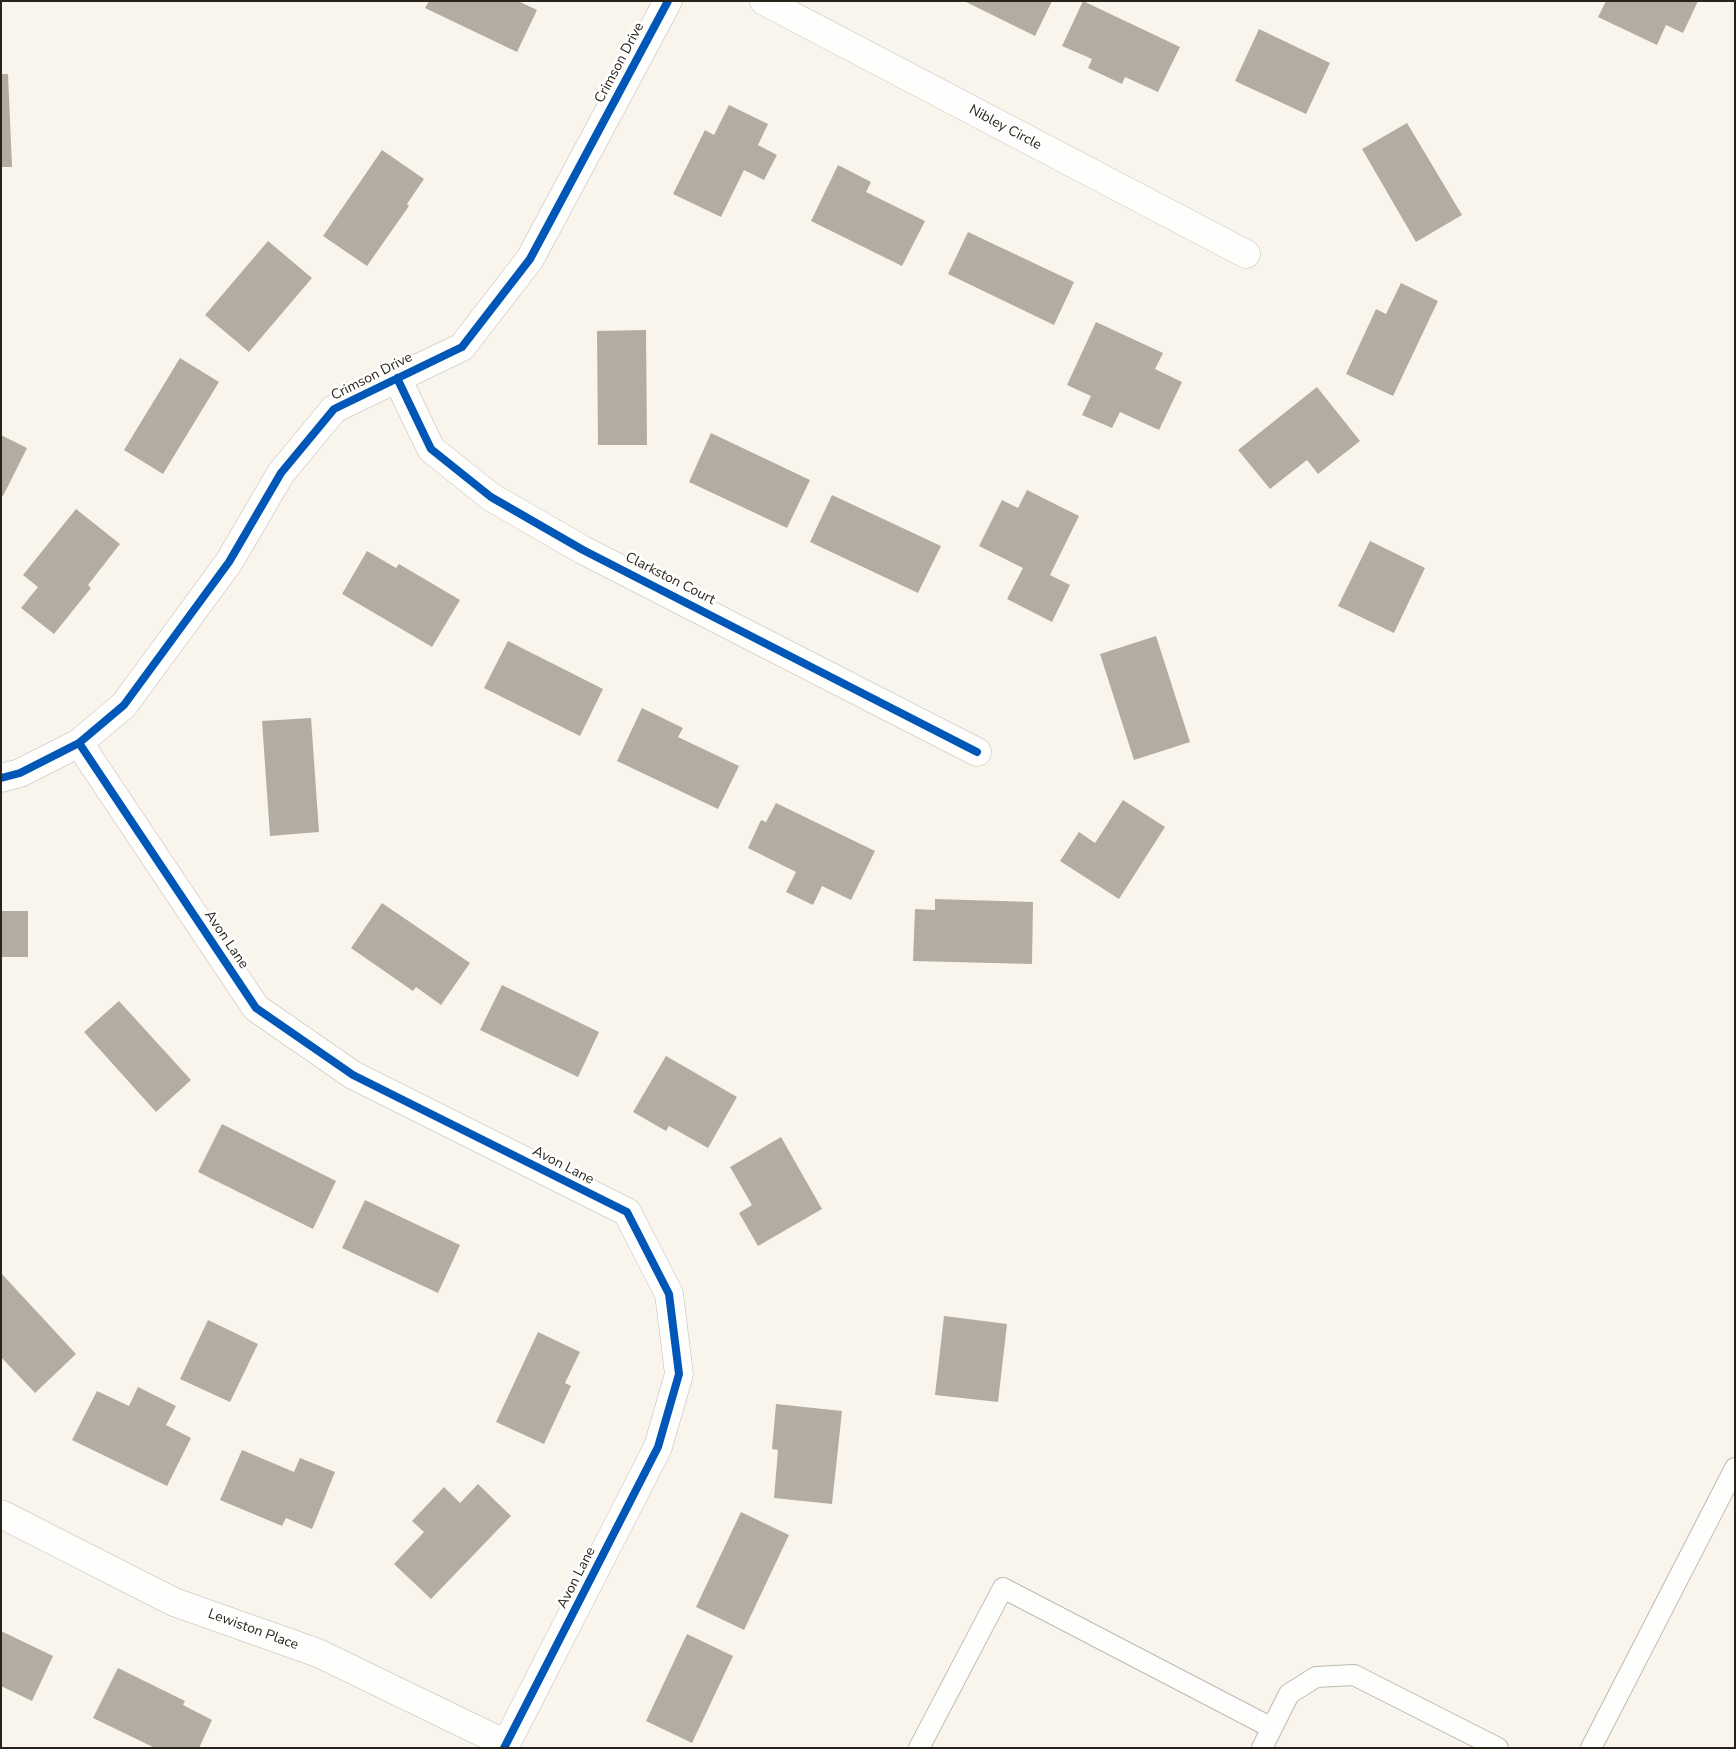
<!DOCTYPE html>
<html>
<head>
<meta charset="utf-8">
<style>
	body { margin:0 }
	#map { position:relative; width:1736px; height:1749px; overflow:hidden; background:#f9f5ed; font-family:"Nunito Sans",sans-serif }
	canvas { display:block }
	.frame { position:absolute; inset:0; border:2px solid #29241b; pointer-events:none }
</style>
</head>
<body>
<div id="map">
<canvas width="1736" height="1749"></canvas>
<div class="frame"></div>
</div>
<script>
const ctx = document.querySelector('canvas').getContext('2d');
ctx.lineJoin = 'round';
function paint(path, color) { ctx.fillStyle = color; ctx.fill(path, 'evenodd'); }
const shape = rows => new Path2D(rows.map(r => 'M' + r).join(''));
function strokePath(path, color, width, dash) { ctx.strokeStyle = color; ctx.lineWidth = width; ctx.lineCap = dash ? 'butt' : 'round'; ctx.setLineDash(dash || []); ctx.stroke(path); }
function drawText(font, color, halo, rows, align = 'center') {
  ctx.font = font + ' "Nunito Sans",sans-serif'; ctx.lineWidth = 5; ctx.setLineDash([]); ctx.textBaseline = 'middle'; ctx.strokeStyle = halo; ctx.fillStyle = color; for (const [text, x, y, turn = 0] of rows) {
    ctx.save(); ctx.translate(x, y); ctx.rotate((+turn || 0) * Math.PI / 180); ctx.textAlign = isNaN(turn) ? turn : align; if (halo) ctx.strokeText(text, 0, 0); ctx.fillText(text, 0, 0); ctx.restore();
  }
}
paint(shape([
	[429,1,518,1,537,10,517,52,425,8],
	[964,1,1052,1,1035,36],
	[1083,1,1180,47,1158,92,1125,77,1122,84,1088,68,1092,59,1062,46],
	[1606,1,1698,1,1683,33,1666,25,1657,45,1598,17],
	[1259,29,1330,63,1306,114,1235,81],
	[1,74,8,74,12,167,1,167],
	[729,105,768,124,758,145,777,155,764,180,744,170,721,217,673,194,705,130,714,135],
	[1407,123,1462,215,1416,242,1362,149],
	[382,150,424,179,407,204,409,206,367,266,323,236],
	[838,165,871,182,866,192,925,221,902,266,811,221],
	[968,232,1074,282,1054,325,948,274],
	[268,241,312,278,249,352,205,315],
	[1401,283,1438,301,1393,396,1346,374,1376,309,1386,314],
	[1096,322,1163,353,1155,369,1182,382,1159,430,1120,412,1112,428,1082,415,1091,396,1067,385],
	[646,330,647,445,598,445,597,331],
	[180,358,219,382,163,474,124,450],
	[1317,387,1360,441,1318,474,1307,460,1270,489,1238,450],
	[711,433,810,480,787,528,689,482],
	[1,435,27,448,3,496,1,495],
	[1027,490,1079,516,1050,575,1070,585,1052,622,1007,599,1023,568,979,546,1002,500,1018,508],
	[832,495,941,546,918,593,810,542],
	[76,509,120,544,88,585,91,588,54,634,21,608,38,587,23,575],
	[1370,541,1425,568,1394,633,1338,606],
	[367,551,396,568,399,564,460,600,432,647,342,594],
	[1156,636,1190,742,1134,760,1100,654],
	[508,641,603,689,580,736,484,688],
	[642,708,683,728,678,737,739,766,718,809,617,761],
	[311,718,319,832,270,836,262,721],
	[1123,800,1165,827,1119,899,1060,861,1079,832,1095,843],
	[776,803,875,851,851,900,822,886,813,905,786,892,796,872,748,848,761,820,766,822],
	[935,899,1033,902,1032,964,913,961,915,909,935,910],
	[382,903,470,963,441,1005,416,987,413,991,351,948],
	[1,911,28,911,28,957,1,957],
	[502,985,599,1032,578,1077,480,1030],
	[119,1001,191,1080,156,1112,84,1032],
	[666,1056,737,1097,708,1148,669,1126,666,1131,633,1112],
	[222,1124,336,1181,313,1229,198,1172],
	[781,1137,822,1209,758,1246,739,1213,752,1205,730,1167],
	[365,1200,460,1245,438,1293,342,1248],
	[1,1273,76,1354,35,1393,1,1357],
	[944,1316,1007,1324,998,1402,935,1395],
	[208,1320,258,1344,230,1402,180,1379],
	[538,1332,580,1352,565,1383,571,1386,544,1444,496,1422],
	[138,1387,176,1406,166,1425,191,1438,167,1486,72,1440,97,1391,129,1406],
	[776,1404,842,1411,832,1504,774,1498,778,1450,772,1449],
	[242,1450,294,1472,300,1458,335,1472,312,1529,286,1518,282,1526,220,1500],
	[478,1484,511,1516,431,1599,394,1564,424,1532,412,1521,444,1487,460,1503],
	[741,1512,789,1535,744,1630,696,1607],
	[1,1631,53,1656,32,1701,1,1686],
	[687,1634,733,1656,692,1743,646,1721],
	[118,1668,185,1701,183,1705,212,1720,199,1748,155,1748,93,1718]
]), '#b3ada1');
const service = shape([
	[919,1748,1003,1588,1272,1728],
	[1262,1748,1289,1694,1316,1677,1354,1675,1498,1748],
	[1591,1748,1735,1468]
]);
const minor = shape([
	[764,1,1246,254],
	[397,378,431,449,491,497,583,550,977,752],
	[79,743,256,1008,353,1075,627,1212,669,1294,679,1374,658,1447,504,1748],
	[1,778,20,773,79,743,124,705,229,562,281,473,334,409,462,347,530,259,668,1],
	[1,1514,174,1602,318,1653,506,1744]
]);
strokePath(service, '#bebab2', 22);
strokePath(minor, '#bebab2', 29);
strokePath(service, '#fefefc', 20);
strokePath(minor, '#fefefc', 28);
strokePath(shape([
	[397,378,431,449,491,497,583,550,977,752],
	[79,743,256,1008,353,1075,627,1212,669,1294,679,1374,658,1447,504,1748],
	[1,778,20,773,79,743,124,705,229,562,281,473,334,409,462,347,530,259,668,1]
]), '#0057b8', 8);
drawText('14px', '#29241b', '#fff', [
	["Crimson Drive",620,63,-62],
	["Nibley Circle",1005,128,28],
	["Crimson Drive",372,377,-27],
	["Clarkston Court",670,579,27],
	["Avon Lane",226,940,56],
	["Avon Lane",563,1166,27],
	["Avon Lane",577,1578,-63],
	["Lewiston Place",253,1630,20]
]);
</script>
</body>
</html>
